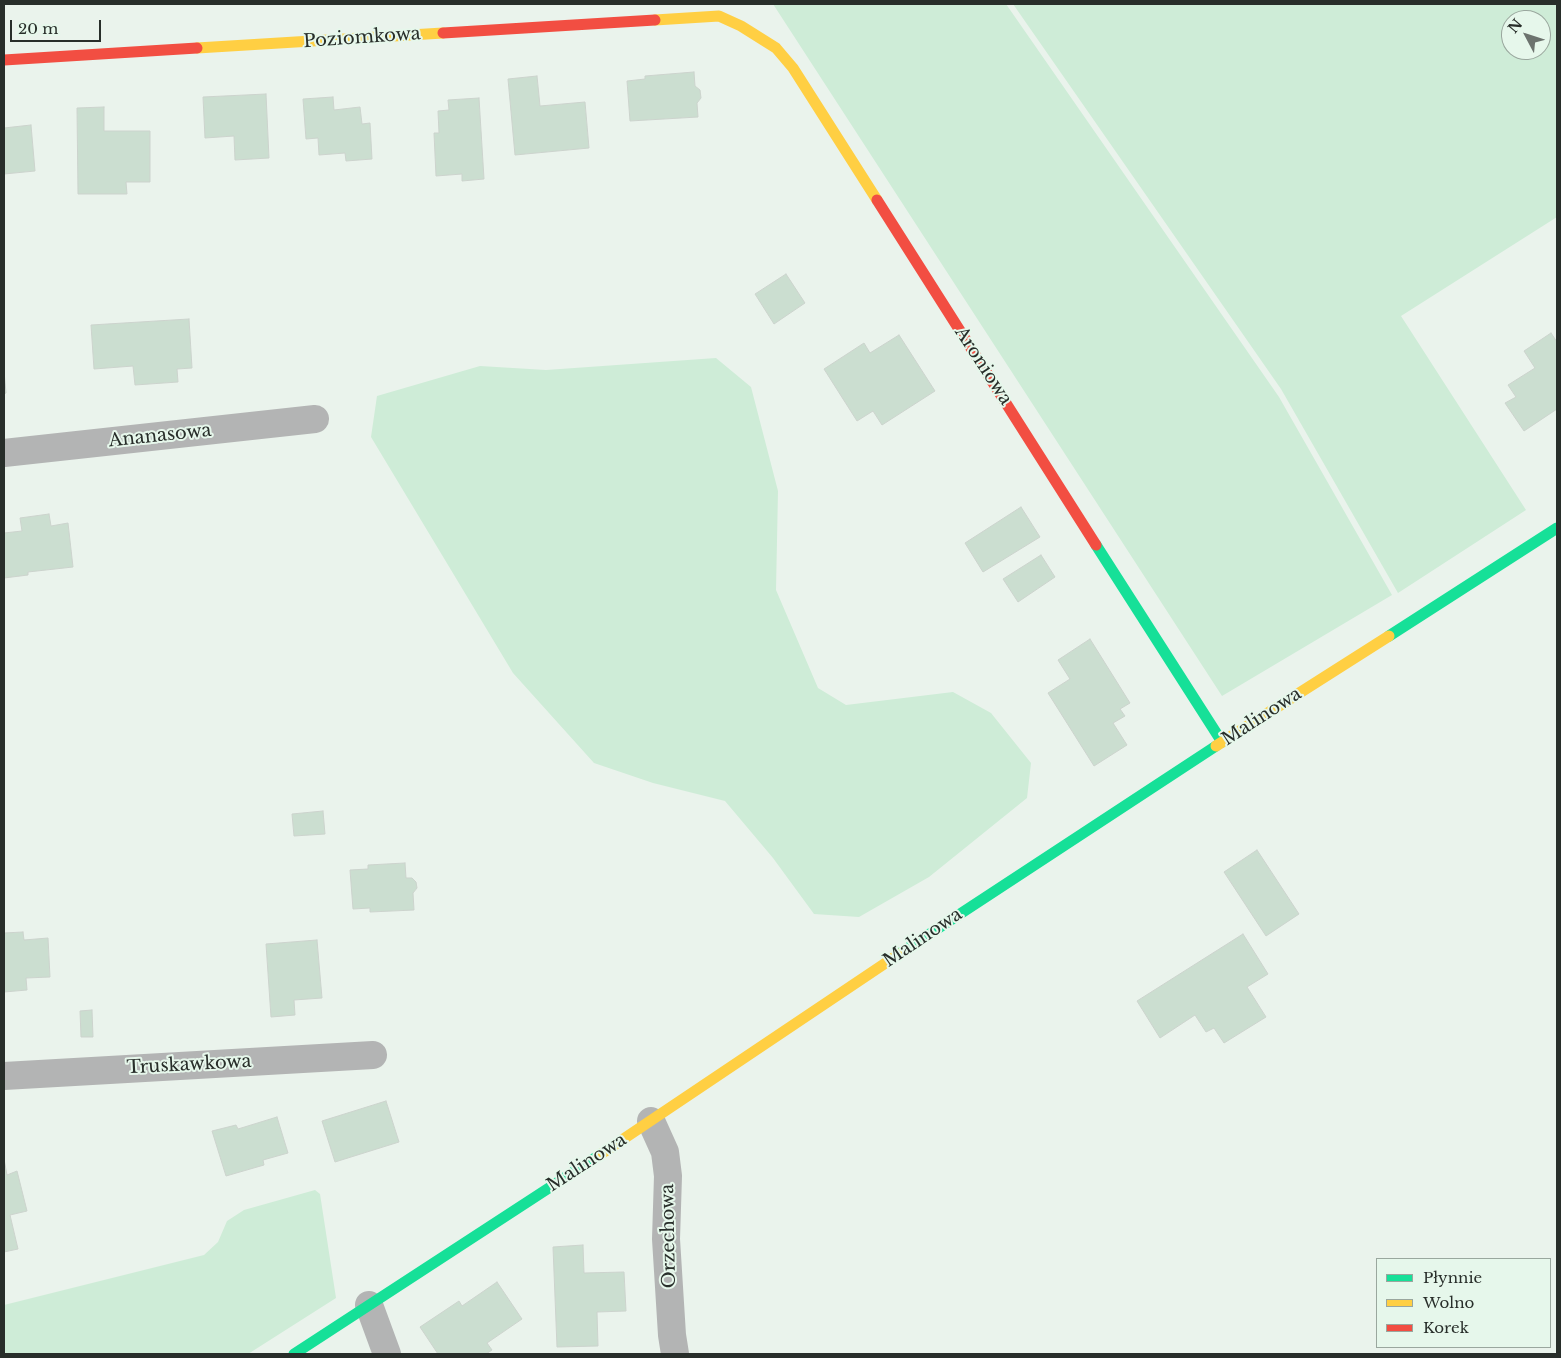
<!DOCTYPE html>
<html>
<head>
<meta charset="utf-8">
<style>
	body { margin:0 }
	#map { position:relative; width:1561px; height:1358px; overflow:hidden; background:#eaf3ec; font-family:"Libre Baskerville",serif }
	canvas { display:block }
	.frame { position:absolute; inset:0; border:5px solid #282e2a; pointer-events:none }
	.legend { position:absolute; left:1376px; top:1258px; width:175px; height:90px; box-sizing:border-box; background:#e6f7eb; border:1px solid #9aa79e; margin:0; padding:6px 9px; list-style:none; font-size:15px; color:#282e2a }
	.legend li { display:flex; align-items:center; gap:10px; height:25px }
	.legend b { width:25px; border:1px solid #9aa79e }
	.north { position:absolute; left:1501px; top:10px; width:50px; height:50px; box-sizing:border-box; background:#e6f7eb; border:1px solid #9aa79e; border-radius:50%; rotate:310deg; font-size:14px; font-weight:700; line-height:20px; text-align:center; color:#282e2a }
	.north::after { content:''; display:block; margin:auto; width:18px; height:22px; background:#6c736e; clip-path:polygon(50% 0,100% 100%,50% 72%,0 100%) }
	.scale { position:absolute; left:10px; top:20px; width:91px; height:22px; box-sizing:border-box; border:2px solid #282e2a; border-top:0; padding-left:6px; font-size:15px; line-height:18px; white-space:nowrap; color:#282e2a; -webkit-text-stroke:4px #e6f7eb; paint-order:stroke }
</style>
</head>
<body>
<div id="map">
<canvas width="1561" height="1358"></canvas>
<div class="frame"></div>
<ul class="legend">
<li><b style="height:6px;background:#16e098"></b>Płynnie</li>
<li><b style="height:6px;background:#ffcf43"></b>Wolno</li>
<li><b style="height:6px;background:#f24e42"></b>Korek</li>
</ul>
<div class="north">N</div>
<div class="scale">20 m</div>
</div>
<script>
const ctx = document.querySelector('canvas').getContext('2d');
ctx.lineJoin = 'round';
function paint(path, color) { ctx.fillStyle = color; ctx.fill(path, 'evenodd'); }
const shape = rows => new Path2D(rows.map(r => 'M' + r).join(''));
function strokePath(path, color, width, dash) { ctx.strokeStyle = color; ctx.lineWidth = width; ctx.lineCap = dash ? 'butt' : 'round'; ctx.setLineDash(dash || []); ctx.stroke(path); }
function drawText(font, color, halo, rows, align = 'center') {
  ctx.font = font + ' "Libre Baskerville",serif'; ctx.lineWidth = 4; ctx.setLineDash([]); ctx.textBaseline = 'middle'; ctx.strokeStyle = halo; ctx.fillStyle = color; for (const [text, x, y, turn = 0] of rows) {
    ctx.save(); ctx.translate(x, y); ctx.rotate((+turn || 0) * Math.PI / 180); ctx.textAlign = isNaN(turn) ? turn : align; if (halo) ctx.strokeText(text, 0, 0); ctx.fillText(text, 0, 0); ctx.restore();
  }
}
paint(shape([
	[773,4,1006,4,1279,397,1392,595,1222,696],
	[1013,4,1557,4,1557,217,1401,316,1526,510,1398,593,1281,389],
	[1511,20,1541,20,1541,50,1511,50],
	[716,358,751,387,778,491,776,590,818,688,846,705,953,692,991,713,1031,763,1027,798,929,877,859,917,814,914,773,858,725,801,653,783,594,763,513,673,371,437,377,396,480,366,546,370],
	[315,1190,320,1194,336,1298,248,1354,4,1354,4,1305,204,1255,218,1242,227,1221,244,1210]
]), '#ceecd7');
const building = shape([
	[694,72,695,86,700,90,701,98,697,103,698,117,630,121,627,81,645,79,645,76,694,72],
	[537,76,540,106,585,102,589,148,515,155,508,79,537,76],
	[266,94,269,158,235,160,234,136,205,138,203,97,266,94],
	[333,97,334,110,360,107,362,124,370,123,372,159,346,161,345,153,319,155,318,138,306,139,303,99,333,97],
	[479,98,484,179,462,181,462,174,436,176,434,133,439,133,438,111,449,110,448,100,479,98],
	[104,107,104,131,150,131,150,182,126,182,127,194,78,194,77,108,104,107],
	[31,125,35,171,4,174,4,128,31,125],
	[786,274,805,303,774,324,755,294,786,274],
	[189,319,192,368,177,369,178,382,135,385,133,366,94,369,91,325,189,319],
	[1551,333,1557,342,1557,409,1524,431,1505,403,1516,397,1508,385,1535,368,1524,351,1551,333],
	[899,335,935,391,882,425,873,411,857,421,824,369,864,343,870,353,899,335],
	[4,371,6,393,4,394,4,371],
	[1021,507,1040,537,983,572,965,543,1021,507],
	[49,514,51,526,68,523,73,567,28,572,28,575,4,578,4,533,22,531,20,518,49,514],
	[1041,555,1055,577,1018,602,1003,579,1041,555],
	[1090,639,1130,703,1120,709,1125,716,1113,723,1127,745,1094,766,1048,693,1070,679,1058,660,1090,639],
	[323,811,325,834,294,836,292,814,323,811],
	[1257,850,1299,914,1266,936,1224,872,1257,850],
	[405,863,406,878,412,878,416,882,417,888,413,893,414,910,370,912,370,908,353,909,350,870,368,869,368,865,405,863],
	[23,932,24,940,48,938,50,977,26,978,27,990,4,992,4,933,23,932],
	[1243,934,1268,974,1247,987,1266,1017,1224,1043,1214,1028,1206,1032,1195,1015,1160,1038,1137,1001,1243,934],
	[317,940,322,998,294,1000,295,1015,271,1017,266,944,317,940],
	[92,1010,93,1037,81,1037,80,1011,92,1010],
	[386,1101,399,1142,335,1162,322,1121,386,1101],
	[277,1117,288,1153,263,1160,264,1165,226,1176,212,1131,236,1125,238,1129,277,1117],
	[4,1159,7,1175,17,1171,27,1211,10,1215,18,1249,4,1252,4,1159],
	[583,1245,584,1273,624,1272,626,1311,597,1312,598,1346,557,1347,553,1247,583,1245],
	[497,1282,522,1319,487,1343,492,1350,486,1354,438,1354,420,1327,459,1301,462,1306,497,1282]
]);
paint(building, '#cbded0');
strokePath(building, '#ccd3cd', 1);
strokePath(shape([
	[4,453,315,419],
	[4,1076,373,1055],
	[651,1121,665,1152,668,1176,666,1239,672,1335,675,1354],
	[369,1305,387,1354]
]), '#b3b4b4', 28);
strokePath(shape([
	[1096,545,1222,742],
	[1389,636,1557,528],
	[899,954,1216,746],
	[294,1354,601,1154]
]), '#16e098', 11);
strokePath(shape([
	[655,20,719,16,741,26,776,48,793,68,877,200],
	[197,48,443,33],
	[1216,746,1389,636],
	[601,1154,899,954]
]), '#ffcf43', 11);
strokePath(shape([
	[443,33,655,20],
	[4,60,197,48],
	[877,200,1096,545]
]), '#f24e42', 11);
drawText('18px', '#282e2a', '#e6f7eb', [
	["Poziomkowa",362,38,-4],
	["Aroniowa",983,366,57],
	["Ananasowa",160,436,-6],
	["Malinowa",1262,717,-33],
	["Malinowa",923,938,-34],
	["Truskawkowa",189,1065,-3],
	["Malinowa",587,1163,-33],
	["Orzechowa",669,1236,-91]
]);
</script>
</body>
</html>
